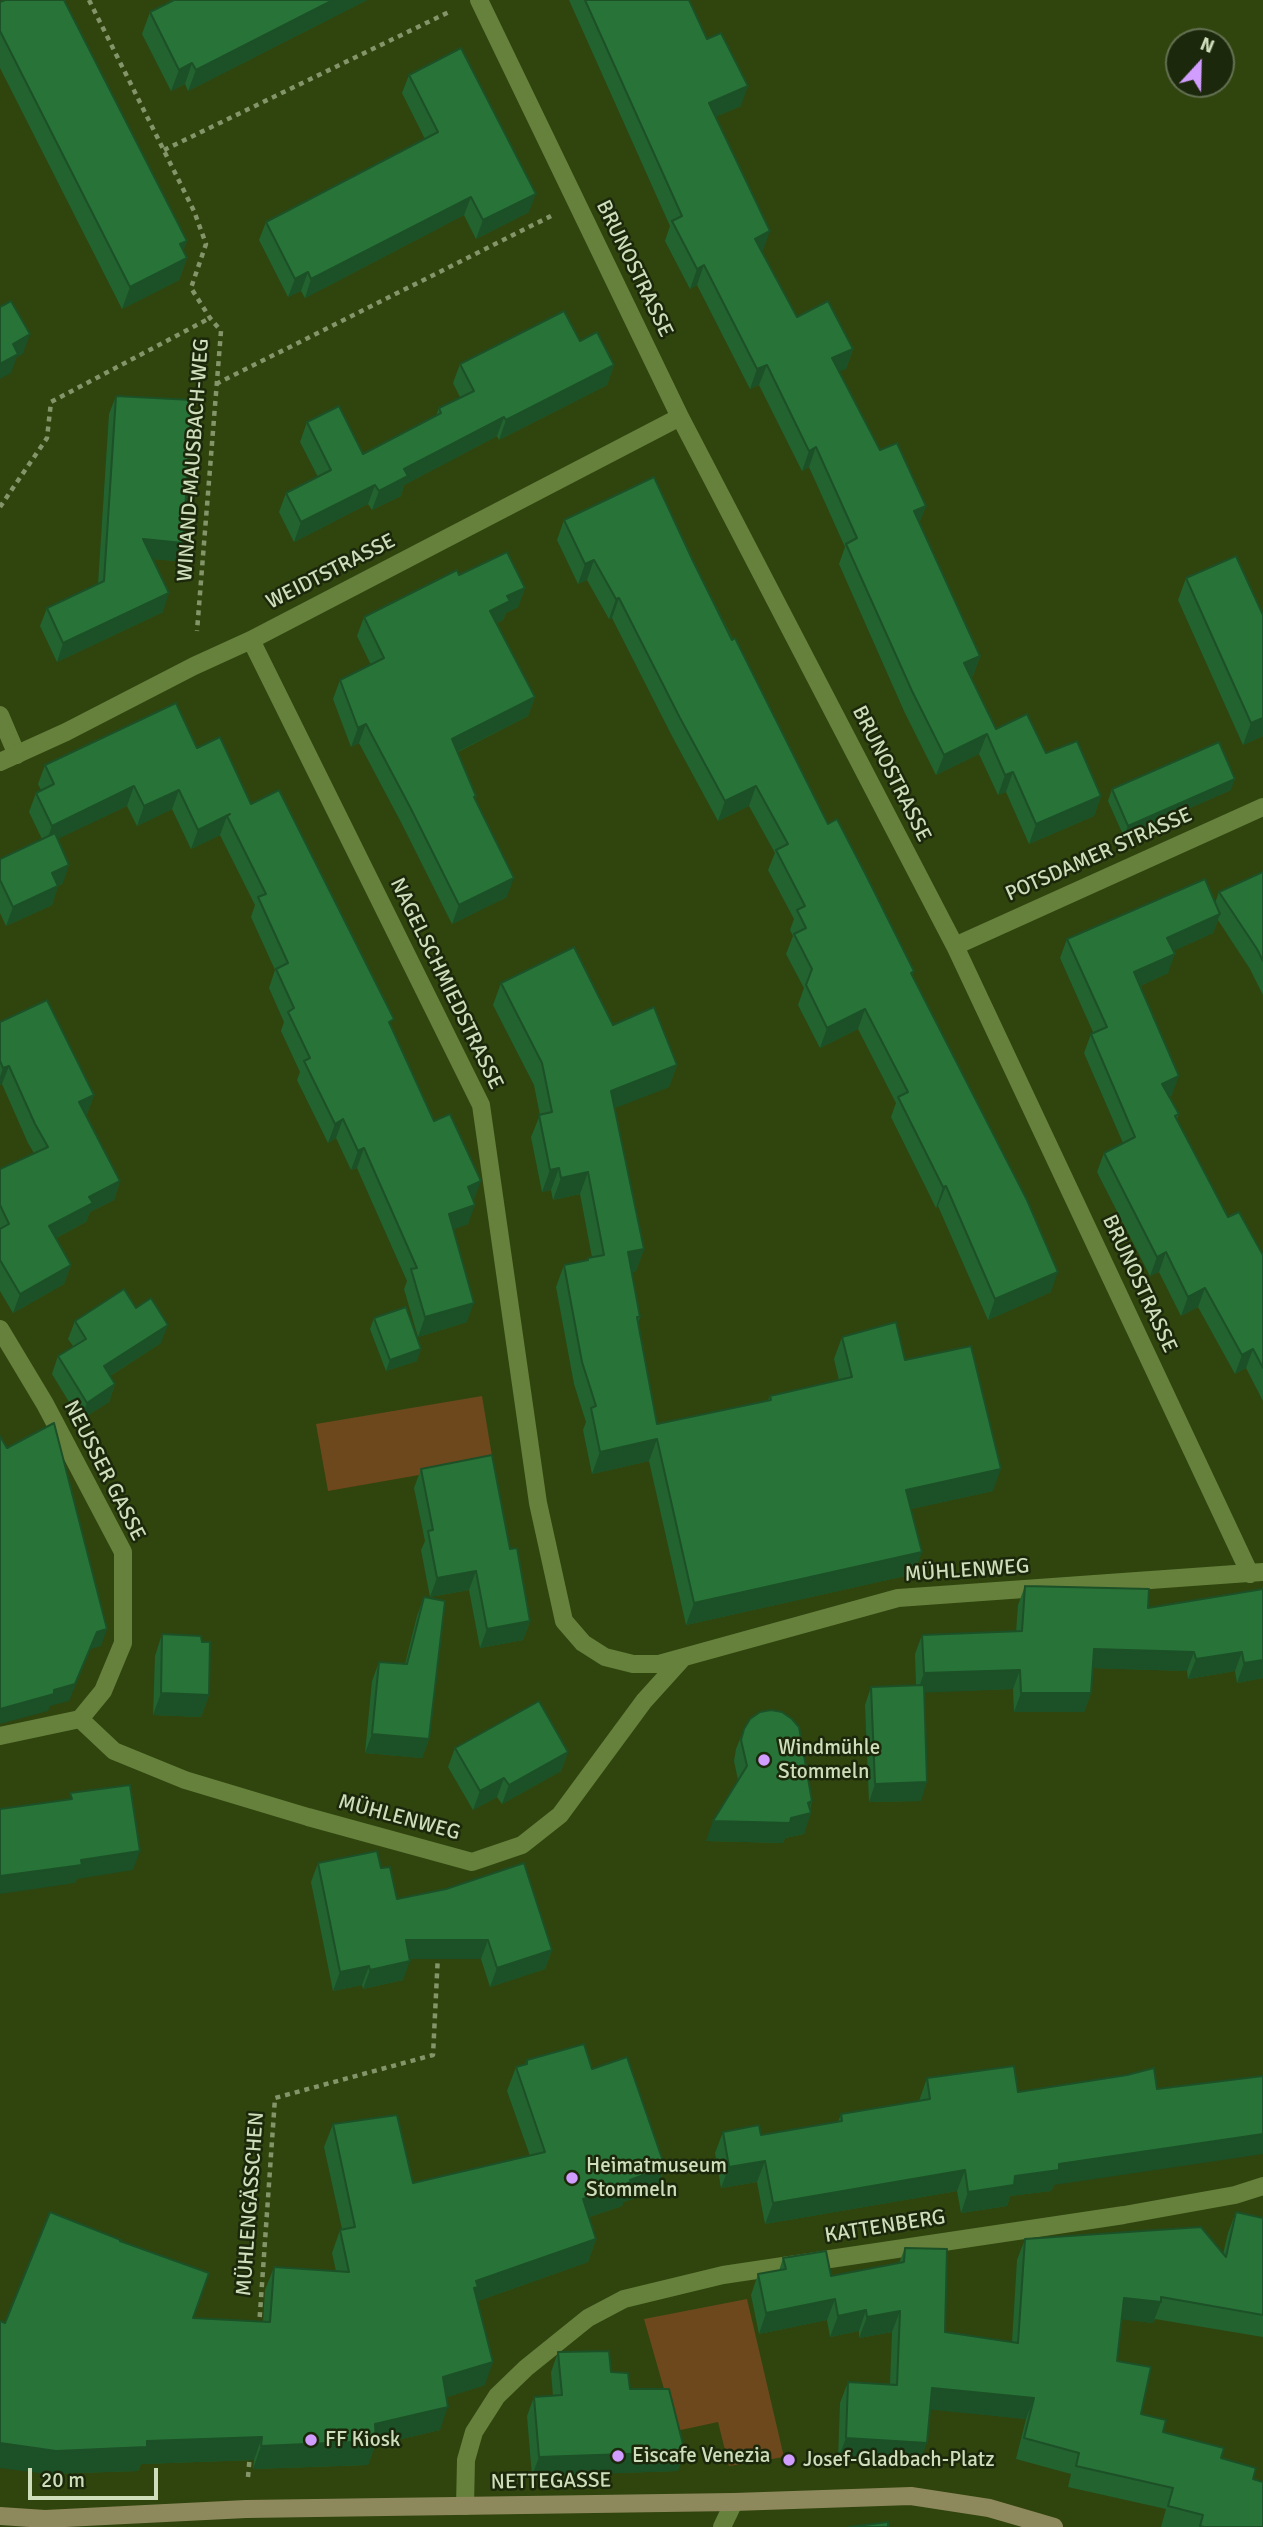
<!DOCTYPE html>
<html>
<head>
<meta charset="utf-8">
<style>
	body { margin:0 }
	#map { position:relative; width:1263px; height:2527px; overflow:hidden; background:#30440e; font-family:Signika,sans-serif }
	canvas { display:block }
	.north { position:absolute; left:1165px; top:28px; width:70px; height:70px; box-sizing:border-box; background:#1c280b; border:2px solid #637151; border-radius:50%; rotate:22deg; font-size:19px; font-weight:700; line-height:28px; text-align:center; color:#cedebb }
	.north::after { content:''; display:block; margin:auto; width:24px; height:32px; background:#d19dfe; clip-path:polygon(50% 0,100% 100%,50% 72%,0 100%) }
	.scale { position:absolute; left:28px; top:2468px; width:130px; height:32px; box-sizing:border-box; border:4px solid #cedebb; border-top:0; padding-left:9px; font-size:21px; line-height:24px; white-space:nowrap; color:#cedebb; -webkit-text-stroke:5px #1c280b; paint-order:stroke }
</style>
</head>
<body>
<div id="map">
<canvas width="1263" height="2527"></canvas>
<div class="north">N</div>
<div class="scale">20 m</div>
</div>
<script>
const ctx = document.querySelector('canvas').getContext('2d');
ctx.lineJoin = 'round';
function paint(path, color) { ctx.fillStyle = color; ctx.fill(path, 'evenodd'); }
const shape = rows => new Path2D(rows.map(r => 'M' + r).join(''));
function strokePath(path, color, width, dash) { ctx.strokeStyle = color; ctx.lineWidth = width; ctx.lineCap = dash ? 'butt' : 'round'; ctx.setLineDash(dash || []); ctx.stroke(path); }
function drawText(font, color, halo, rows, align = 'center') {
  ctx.font = font + ' Signika,sans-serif'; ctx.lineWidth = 5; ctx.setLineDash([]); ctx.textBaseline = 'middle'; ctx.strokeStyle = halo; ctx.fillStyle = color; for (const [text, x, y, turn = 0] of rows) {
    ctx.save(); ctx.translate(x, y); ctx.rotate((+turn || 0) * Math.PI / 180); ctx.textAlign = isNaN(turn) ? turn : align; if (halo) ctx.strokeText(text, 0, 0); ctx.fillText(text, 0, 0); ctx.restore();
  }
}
paint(shape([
	[482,1396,493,1462,328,1491,316,1424],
	[747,2299,784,2457,729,2466,718,2422,676,2431,644,2319]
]), '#6c481c');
strokePath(shape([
	[89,0,194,211,206,244,191,288,210,318,221,331,197,631],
	[164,150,451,11],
	[216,384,551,216],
	[0,507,47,438,51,402,210,318],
	[259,2327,275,2098,433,2055,438,1954],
	[248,2477,250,2454]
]), '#839569', 4.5, [5, 5]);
strokePath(shape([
	[0,715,17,755]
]), '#65813c', 18);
strokePath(shape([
	[479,0,680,417,955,946,1250,1574],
	[251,640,481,1105,538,1503,564,1621,583,1643,605,1657,633,1664,659,1664,898,1598,1263,1572],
	[0,762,66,732,194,666,251,640,680,417],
	[955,946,1263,807],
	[0,1329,45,1404,123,1552,123,1643,103,1691,80,1719,0,1736],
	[80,1719,114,1751,185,1780,308,1817,472,1862,522,1845,560,1815,644,1701,682,1659],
	[465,2506,466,2460,474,2432,497,2396,526,2368,588,2318,624,2299,723,2275,1124,2215,1235,2195,1263,2186],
	[722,2527,734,2502]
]), '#65813c', 18);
strokePath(shape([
	[0,2516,45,2519,246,2509,734,2502,911,2496,989,2508,1054,2527]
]), '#8e895d', 18);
paint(shape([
	[174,0,367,0,188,91,185,84,171,91,142,34,150,12],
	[569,0,689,0,707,39,741,106,715,117,762,252,797,317,853,349,846,369,839,371,880,450,926,506,919,523,980,656,973,676,971,677,996,729,1046,753,1101,796,1094,816,1029,844,1006,792,998,795,979,754,936,775,904,711,839,564,845,547,809,467,802,471,759,385,750,389,697,285,690,289,665,241,670,226],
	[0,2,187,241,183,250,187,258,179,280,122,309,0,68],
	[409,75,529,212,476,239,464,215,305,298,301,291,288,297,259,240,266,222,425,139,402,93],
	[580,341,614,365,607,385,499,440,497,436,404,485,401,496,372,510,368,504,294,542,279,512,286,493,318,477,300,442,307,422,363,454,436,416,439,408,460,397,453,383,460,364],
	[116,396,183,543,176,561,153,559,163,612,57,662,40,626,47,608,98,584,109,414],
	[564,520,693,561,828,824,914,971,912,975,1051,1292,988,1320,938,1206,936,1208,891,1117,896,1103,858,1029,820,1048,798,1005,804,988,786,954,793,936,790,930,794,919,768,870,775,853,749,806,718,821,673,738,612,618,609,619,587,580,578,584,557,540],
	[459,575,525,588,518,607,506,613,503,620,497,623,535,697,528,716,458,752,476,796,475,800,507,897,452,924,403,826,359,743,351,747,333,699,340,680,371,665,357,636,364,617],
	[1186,578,1263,736,1243,745,1178,600],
	[197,748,251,804,391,1026,434,1121,474,1200,468,1224,453,1229,467,1322,418,1337,404,1289,407,1281,357,1168,351,1170,336,1138,328,1143,297,1080,300,1072,281,1031,284,1022,269,988,275,970,251,917,255,905,220,835,191,849,172,809,137,826,127,806,57,839,63,883,58,886,52,905,6,926,0,913,0,859,42,839,29,812,36,793,41,790,38,784,45,765],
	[1112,789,1231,790,1124,837,1108,801],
	[1263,872,1263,995,1250,969,1218,920,1213,933,1173,951,1168,973,1140,986,1172,1095,1169,1097,1179,1114,1177,1119,1228,1217,1263,1255,1263,1401,1246,1368,1235,1374,1198,1307,1181,1316,1159,1272,1150,1276,1097,1172,1104,1153,1123,1143,1084,1053,1091,1034,1093,1032,1060,958,1067,939,1215,903,1219,892],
	[501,983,613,1025,677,1065,669,1087,614,1108,644,1249,636,1271,632,1272,640,1317,638,1323,657,1424,768,1400,770,1396,839,1380,834,1359,842,1337,905,1360,993,1491,911,1509,914,1574,686,1625,649,1461,592,1474,583,1430,586,1422,574,1384,556,1287,564,1265,588,1260,588,1258,592,1257,580,1194,553,1200,551,1190,542,1192,531,1137,540,1115,534,1085,493,1005],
	[0,1022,94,1095,87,1114,86,1114,120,1181,114,1200,90,1212,86,1222,56,1238,71,1265,64,1284,13,1313,0,1291,0,1169,34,1153,28,1143,2,1084,0,1085],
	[136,1308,161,1343,110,1376,115,1384,109,1402,80,1420,52,1374,58,1356,73,1346,68,1339,75,1321],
	[374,1318,417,1361,386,1371,370,1329],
	[421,1469,510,1549,530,1621,523,1640,480,1648,469,1590,430,1597,421,1550,425,1541,414,1488],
	[1025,1586,1148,1608,1263,1589,1263,1678,1237,1683,1235,1671,1188,1679,1187,1671,1092,1668,1091,1693,1084,1712,1014,1712,1013,1689,924,1692,921,1801,869,1802,865,1705,871,1687,916,1685,915,1654,922,1635,1016,1632,1018,1605],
	[424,1597,429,1739,422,1758,365,1753,372,1681,379,1662,405,1664,417,1616],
	[162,1634,209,1695,201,1717,153,1715,155,1656],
	[744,1729,812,1801,804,1834,785,1838,783,1843,706,1841,738,1780,734,1761,736,1749],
	[455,1748,568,1752,561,1771,502,1804,497,1797,473,1810,448,1767],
	[318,1863,381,1868,397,1899,552,1950,545,1969,490,1987,481,1959,409,1959,403,1980,363,1989,362,1985,333,1991,311,1882],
	[527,2060,592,2069,665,2167,656,2191,623,2202,622,2206,589,2217,596,2239,588,2262,478,2301,485,2385,447,2397,440,2430,375,2445,368,2465,253,2469,254,2460,141,2464,138,2471,47,2474,5,2323,120,2241,193,2318,263,2322,265,2290,274,2267,336,2271,332,2253,340,2230,342,2229,324,2147,333,2124,413,2183,530,2156,507,2091,516,2067,525,2064],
	[927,2078,1018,2092,1054,2185,1051,2191,1010,2196,1007,2206,961,2213,957,2191,765,2224,757,2182,721,2188,715,2153,723,2132,761,2135,838,2122,841,2114,919,2101],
	[1236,2212,1263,2218,1263,2337,1155,2319,1153,2323,1122,2319,1117,2361,1141,2414,1163,2432,1221,2458,1253,2479,1263,2527,1161,2527,1166,2509,1068,2487,1071,2474,1016,2459,1026,2419,930,2409,919,2464,838,2459,840,2403,848,2382,890,2384,892,2332,859,2338,859,2331,830,2337,827,2320,759,2334,751,2295,758,2274,779,2271,783,2258,831,2276,899,2263,905,2248,945,2332,1012,2342,1017,2260,1025,2239,1223,2254,1228,2233],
	[558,2352,611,2372,630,2389,678,2471,532,2476,527,2416,534,2397,553,2396,551,2372]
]), '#226330');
paint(shape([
	[333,0,367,0,188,91,196,70],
	[192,63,185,84,171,91,179,70],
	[748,86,741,106,701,123,709,103],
	[536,194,529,212,476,239,483,220],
	[471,197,464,215,305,298,311,279],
	[770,231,763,251,748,259,755,239],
	[187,241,179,262,187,258,179,280,122,309,130,287,180,244],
	[704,265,697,285,690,289,697,269],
	[308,272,301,291,288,297,295,279],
	[30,334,23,354,17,357,11,373,0,379,0,364,13,344],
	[853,349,846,369,825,378,832,358],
	[614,365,607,385,499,440,506,420],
	[767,365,759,385,750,389,757,369],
	[504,417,497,436,404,485,401,496,372,510,379,491,404,469],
	[816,447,809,467,802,471,809,451],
	[375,485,368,504,294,542,301,522],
	[926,506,918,526,914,511],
	[143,539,183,543,176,561,137,558],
	[594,560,587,580,578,584,585,564],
	[525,588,518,607,506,613,503,620,483,630,490,611,507,596],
	[169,593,163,612,57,662,63,643],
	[619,598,612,618,609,619,616,599],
	[980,656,973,676,956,683,964,663],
	[535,697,528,716,445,758,452,739],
	[1263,718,1263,736,1243,745,1251,723],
	[366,724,359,743,351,747,358,728],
	[987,734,979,754,936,775,944,755],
	[1013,772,1006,792,998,795,1005,775],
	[1235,779,1231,790,1124,837,1128,826],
	[134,786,127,806,45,845,52,826],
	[756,786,749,806,718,821,725,801],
	[179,790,172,809,137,826,144,806],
	[1101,796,1094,816,1029,844,1036,824],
	[227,816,220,835,191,849,198,830],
	[69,865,63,883,45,892,52,873],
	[514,878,507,897,452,924,459,905],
	[58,886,52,905,6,926,13,907],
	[1220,914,1213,933,1160,957,1167,938],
	[1175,954,1168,973,1127,992,1134,972],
	[865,1009,858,1029,820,1048,827,1028],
	[677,1065,669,1087,603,1113,611,1091],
	[9,1066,2,1084,0,1085,0,1077,3,1068],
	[1179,1076,1172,1095,1155,1103,1162,1084],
	[94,1095,87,1114,72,1121,79,1102],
	[343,1119,336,1138,328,1143,335,1124],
	[364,1148,357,1168,351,1170,358,1151],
	[559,1168,551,1190,542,1192,550,1170],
	[588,1172,580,1194,553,1200,561,1178],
	[120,1181,114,1200,90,1212,86,1222,42,1245,49,1226,89,1197],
	[481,1181,474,1200,461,1207,468,1187],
	[946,1186,938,1206,936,1208,943,1187],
	[475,1205,468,1224,442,1234,449,1214],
	[644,1249,636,1271,620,1274,628,1252],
	[1166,1252,1159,1272,1150,1276,1157,1257],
	[71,1265,64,1284,13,1313,20,1294],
	[1058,1272,1051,1292,988,1320,995,1299],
	[1205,1288,1198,1307,1181,1316,1188,1297],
	[474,1303,467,1322,418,1337,425,1317],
	[168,1325,161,1343,97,1384,104,1366],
	[421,1349,417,1361,386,1371,390,1360],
	[1253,1349,1246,1368,1235,1374,1242,1355],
	[115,1384,109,1402,80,1420,87,1403],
	[657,1439,649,1461,592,1474,600,1452],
	[1001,1469,993,1491,898,1512,906,1490],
	[922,1552,914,1574,686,1625,694,1603],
	[476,1571,469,1590,430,1597,437,1578],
	[530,1621,523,1640,480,1648,487,1629],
	[107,1629,101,1646,91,1649,69,1701,50,1706,48,1711,0,1724,0,1709,54,1690,97,1632],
	[1094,1649,1194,1652,1187,1671,1087,1668],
	[1242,1652,1235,1671,1188,1679,1196,1659],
	[1263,1660,1263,1678,1237,1683,1244,1663],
	[1020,1670,1013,1689,917,1693,924,1673],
	[161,1693,209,1695,201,1717,153,1715],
	[1021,1693,1091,1693,1084,1712,1014,1712],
	[372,1734,429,1739,422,1758,365,1753],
	[568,1752,561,1771,502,1804,509,1785],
	[504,1778,497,1797,473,1810,480,1791],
	[927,1782,921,1801,869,1802,875,1784],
	[812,1801,807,1814,811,1813,804,1834,785,1838,783,1843,706,1841,713,1821,791,1818,808,1803],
	[140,1851,133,1870,77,1879,75,1883,0,1894,0,1876,81,1860],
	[406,1940,488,1940,481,1959,399,1959],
	[552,1950,545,1969,490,1987,497,1968],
	[410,1961,403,1980,363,1989,370,1970],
	[369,1966,362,1985,333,1991,340,1972],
	[1263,2134,1263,2154,1054,2185,1051,2191,1010,2196,1007,2206,961,2213,968,2192,1015,2176,1059,2164],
	[765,2161,757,2182,721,2188,729,2167],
	[665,2167,656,2191,623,2202,622,2206,574,2222,583,2199],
	[965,2170,957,2191,765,2224,773,2203],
	[596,2239,588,2262,472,2303,469,2310,476,2281],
	[1124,2298,1161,2302,1153,2323,1117,2319],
	[835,2299,827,2320,759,2334,766,2313],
	[866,2310,859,2331,830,2337,838,2316],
	[900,2311,892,2332,859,2338,867,2317],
	[493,2362,485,2385,435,2401,443,2377],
	[932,2388,1034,2398,1026,2419,924,2409],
	[448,2407,440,2430,375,2445,368,2465,253,2469,261,2446,375,2424],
	[262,2437,254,2460,141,2464,138,2471,47,2474,0,2468,0,2443],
	[846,2438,927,2443,919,2464,838,2459],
	[685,2452,678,2471,532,2476,539,2457]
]), '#1c5027');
const building = shape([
	[5,0,64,0,187,241,180,244,187,258,130,287,0,31,0,2,5,0],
	[174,0,333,0,196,70,192,63,179,70,150,12,174,0],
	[585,0,689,0,707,39,721,33,748,86,709,103,770,231,755,239,797,317,828,301,853,349,832,358,880,450,897,443,926,506,914,511,980,656,964,663,996,729,1027,714,1046,753,1077,741,1101,796,1036,824,1013,772,1005,775,987,734,944,755,912,691,846,544,857,538,816,447,809,451,808,449,767,365,757,369,704,265,697,269,672,221,682,216,585,0],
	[461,48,536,194,483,220,471,197,311,279,308,272,295,279,266,222,438,132,409,75,461,48],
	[11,301,30,334,13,344,18,354,0,364,0,307,11,301],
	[564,311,580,341,597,332,614,365,506,420,504,417,404,469,408,476,379,491,375,485,301,522,286,493,331,470,307,422,339,406,363,454,441,413,439,408,474,391,460,364,564,311],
	[116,396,192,400,183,543,143,539,169,593,63,643,47,608,104,581,116,396],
	[654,477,693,561,732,640,735,638,828,824,837,819,866,875,914,971,911,973,1027,1200,1058,1272,995,1299,946,1186,943,1187,898,1097,908,1092,865,1009,827,1028,806,985,812,969,794,934,806,928,797,910,805,906,776,850,788,844,756,786,725,801,680,718,619,598,616,599,594,560,585,564,564,520,654,477],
	[507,552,525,588,507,596,510,601,490,611,535,697,452,739,476,796,474,797,514,878,459,905,410,807,366,724,358,728,340,680,384,658,364,617,457,570,459,575,507,552],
	[1236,556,1263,615,1263,718,1251,723,1186,578,1236,556],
	[176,703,197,748,220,737,251,804,279,790,394,1019,389,1022,434,1121,450,1114,481,1181,468,1187,475,1205,449,1214,474,1303,425,1317,411,1269,417,1268,364,1148,358,1151,343,1119,335,1124,304,1061,310,1058,288,1012,294,1008,276,969,288,963,258,897,266,894,227,816,230,814,198,830,179,790,144,806,134,786,52,826,36,793,54,784,45,765,176,703],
	[1219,742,1235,779,1128,826,1112,789,1219,742],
	[55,833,69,865,52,873,58,886,13,907,0,880,0,859,55,833],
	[1263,872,1263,961,1257,949,1219,892,1263,872],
	[1205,879,1220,914,1167,938,1175,954,1134,972,1179,1076,1162,1084,1179,1114,1175,1116,1228,1217,1239,1212,1263,1255,1263,1368,1253,1349,1242,1355,1205,1288,1188,1297,1166,1252,1157,1257,1104,1153,1135,1137,1091,1034,1107,1027,1067,939,1205,879],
	[574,947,613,1025,654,1007,677,1065,611,1091,644,1249,628,1252,640,1317,637,1317,657,1424,771,1400,770,1396,852,1377,842,1337,896,1322,905,1360,971,1346,1001,1469,906,1490,922,1552,694,1603,657,1439,600,1452,591,1408,596,1406,582,1362,564,1265,588,1260,588,1258,604,1255,588,1172,561,1178,559,1168,550,1170,539,1115,552,1112,542,1063,501,983,574,947],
	[47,1000,94,1095,79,1102,120,1181,89,1197,93,1203,49,1226,71,1265,20,1294,0,1260,0,1229,9,1224,0,1205,0,1169,48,1147,35,1124,9,1066,3,1068,0,1061,0,1022,47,1000],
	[124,1289,136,1308,151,1298,168,1325,104,1366,115,1384,87,1403,58,1356,86,1339,75,1321,124,1289],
	[406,1307,421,1349,390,1360,374,1318,406,1307],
	[54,1423,107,1629,97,1632,75,1684,54,1690,54,1694,0,1709,0,1436,7,1448,54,1423],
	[492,1455,510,1549,517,1548,530,1621,487,1629,476,1571,437,1578,428,1531,433,1530,421,1469,492,1455],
	[1025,1586,1149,1589,1148,1608,1263,1589,1263,1660,1244,1663,1242,1652,1196,1659,1194,1652,1094,1649,1091,1693,1021,1693,1020,1670,924,1673,922,1635,1022,1631,1025,1586],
	[424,1597,445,1601,429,1739,372,1734,379,1662,407,1664,424,1597],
	[162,1634,201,1636,202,1642,210,1642,209,1695,161,1693,162,1634],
	[924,1685,927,1782,875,1784,871,1687,924,1685],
	[539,1701,568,1752,509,1785,504,1778,480,1791,455,1748,539,1701],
	[771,1710,782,1712,792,1719,799,1727,812,1801,808,1803,811,1813,791,1818,790,1823,713,1821,747,1766,741,1740,744,1729,750,1719,760,1712,771,1710],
	[130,1785,140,1851,81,1860,82,1865,0,1876,0,1809,72,1799,70,1793,130,1785],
	[377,1851,381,1868,390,1867,397,1899,446,1889,524,1863,552,1950,497,1968,488,1940,406,1940,410,1961,370,1970,369,1966,340,1972,318,1863,377,1851],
	[584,2044,592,2069,627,2057,665,2167,630,2180,631,2182,583,2199,596,2239,476,2281,478,2287,474,2288,493,2362,443,2377,448,2407,375,2424,376,2441,261,2446,262,2437,147,2441,147,2447,56,2451,0,2443,0,2321,5,2323,50,2212,121,2240,120,2241,209,2273,193,2318,270,2322,274,2267,349,2272,340,2230,355,2227,333,2124,397,2115,413,2183,545,2152,516,2067,527,2064,527,2060,584,2044],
	[1014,2066,1018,2092,1127,2075,1154,2068,1157,2089,1263,2076,1263,2134,1059,2164,1059,2170,1015,2176,1014,2185,968,2192,965,2170,773,2203,765,2161,729,2167,723,2132,759,2125,761,2135,842,2121,841,2114,930,2099,927,2078,1014,2066],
	[1236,2212,1263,2218,1263,2315,1161,2297,1161,2302,1124,2298,1117,2361,1151,2367,1141,2414,1166,2420,1163,2432,1224,2448,1221,2458,1256,2468,1253,2479,1263,2482,1263,2527,1204,2527,1200,2526,1203,2515,1168,2506,1173,2488,1076,2466,1079,2453,1024,2438,1034,2398,932,2388,927,2443,846,2438,848,2382,897,2385,900,2311,867,2317,866,2310,838,2316,835,2299,766,2313,758,2274,786,2269,783,2258,826,2251,831,2276,904,2262,905,2248,947,2249,945,2332,1018,2343,1025,2239,1201,2227,1226,2257,1236,2212],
	[609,2351,611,2372,628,2373,630,2389,669,2389,685,2452,539,2457,534,2397,562,2395,558,2352,609,2351],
	[888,2522,888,2527,849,2527,888,2522]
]);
paint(building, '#287338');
strokePath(building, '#1c5027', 2);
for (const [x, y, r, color] of [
	[764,1760,7,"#d19dfe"],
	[572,2178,7,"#d19dfe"],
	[311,2440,7,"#d19dfe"],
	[618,2456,7,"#d19dfe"],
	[789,2460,7,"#d19dfe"]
]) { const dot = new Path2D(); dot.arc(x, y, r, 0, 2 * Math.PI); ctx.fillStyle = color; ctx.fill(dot); strokePath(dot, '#1c280b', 2.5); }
drawText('21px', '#cedebb', '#1c280b', [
	["BRUNOSTRASSE",634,269,64],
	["WINAND-MAUSBACH-WEG",194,460,-86],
	["WEIDTSTRASSE",331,572,-27],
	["BRUNOSTRASSE",891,774,63],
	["POTSDAMER STRASSE",1099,855,-24],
	["NAGELSCHMIEDSTRASSE",446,984,64],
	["BRUNOSTRASSE",1139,1284,65],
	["NEUSSER GASSE",104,1471,63],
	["MÜHLENWEG",967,1571,-4],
	["MÜHLENWEG",399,1818,15],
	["MÜHLENGÄSSCHEN",251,2204,-86],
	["KATTENBERG",885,2227,-9],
	["NETTEGASSE",551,2482,-1]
]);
drawText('21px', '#cedebb', '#1c280b', [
	["Windmühle",778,1748],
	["Stommeln",778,1772],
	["Heimatmuseum",586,2166],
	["Stommeln",586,2190],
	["FF Kiosk",325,2440],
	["Eiscafe Venezia",632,2456],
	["Josef-Gladbach-Platz",803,2460]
], 'left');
</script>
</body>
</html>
